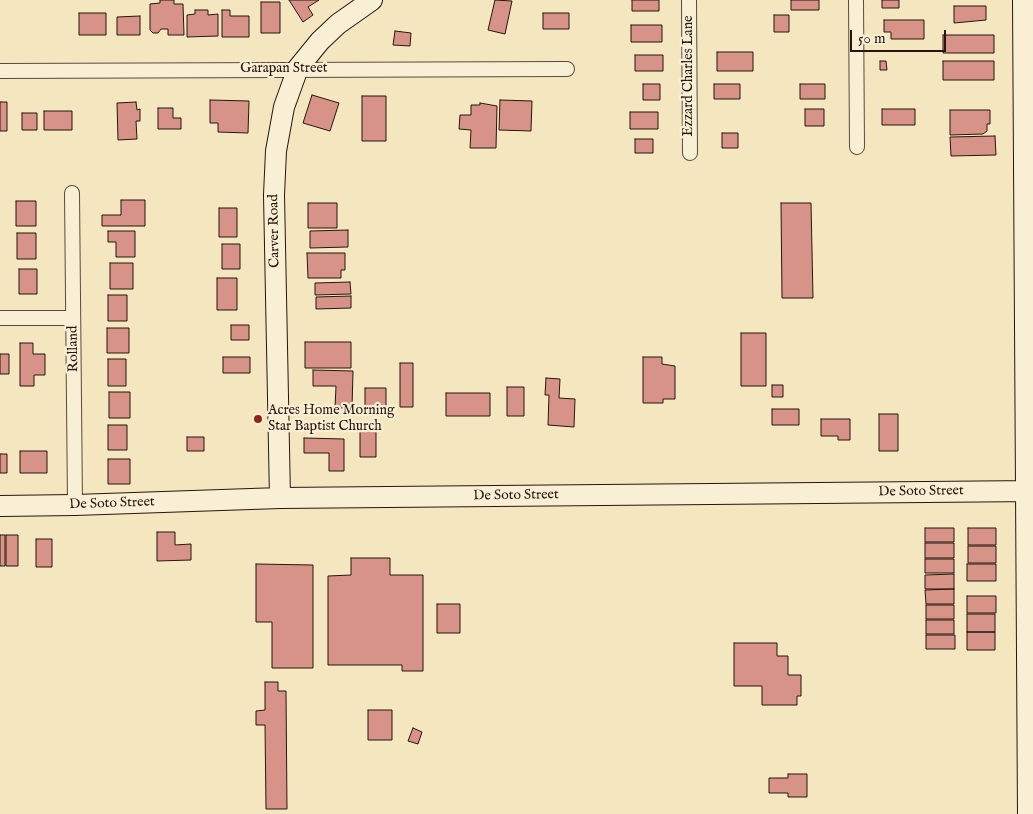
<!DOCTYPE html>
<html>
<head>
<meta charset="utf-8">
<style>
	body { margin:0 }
	#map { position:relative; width:1033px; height:814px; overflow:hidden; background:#f4e7bf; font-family:"IM FELL English",serif }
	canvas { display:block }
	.scale { position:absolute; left:850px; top:30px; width:96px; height:22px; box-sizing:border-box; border:2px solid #27160f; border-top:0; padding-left:6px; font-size:15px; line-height:18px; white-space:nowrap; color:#27160f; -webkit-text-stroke:4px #f8efd5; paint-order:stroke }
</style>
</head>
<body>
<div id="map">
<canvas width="1033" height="814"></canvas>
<div class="scale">50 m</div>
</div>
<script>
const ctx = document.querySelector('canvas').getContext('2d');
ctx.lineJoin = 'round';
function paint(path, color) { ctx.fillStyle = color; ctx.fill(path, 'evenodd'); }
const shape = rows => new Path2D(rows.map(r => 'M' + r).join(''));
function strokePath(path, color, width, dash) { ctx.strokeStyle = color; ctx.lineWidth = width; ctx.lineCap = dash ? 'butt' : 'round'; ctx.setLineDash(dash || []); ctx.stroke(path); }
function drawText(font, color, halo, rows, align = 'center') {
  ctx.font = font + ' "IM FELL English",serif'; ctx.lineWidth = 4.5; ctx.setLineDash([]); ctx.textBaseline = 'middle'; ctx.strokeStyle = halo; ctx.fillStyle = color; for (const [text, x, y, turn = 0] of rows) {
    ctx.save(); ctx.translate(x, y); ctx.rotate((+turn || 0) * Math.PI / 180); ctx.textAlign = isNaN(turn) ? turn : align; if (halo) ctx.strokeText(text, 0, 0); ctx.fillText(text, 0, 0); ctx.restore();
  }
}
const building = shape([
	[160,0,174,0,174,4,183,4,184,35,168,35,168,29,161,29,158,33,153,33,150,30,150,4,160,3,160,0],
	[289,0,319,0,308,7,313,15,303,22,289,0],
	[495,0,512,1,505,34,488,30,495,0],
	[632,0,659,0,659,11,632,11,632,0],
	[791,0,819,0,819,10,791,10,791,0],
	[882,0,899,0,899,8,882,8,882,0],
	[261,2,280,2,280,33,261,33,261,2],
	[954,6,986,6,986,20,954,23,954,6],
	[195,10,208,10,208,15,218,14,218,36,187,37,187,15,195,14,195,10],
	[222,10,230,10,230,16,249,16,249,37,222,37,222,10],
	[79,13,106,13,106,35,79,35,79,13],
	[543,13,569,13,569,29,543,29,543,13],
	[774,15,789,15,789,32,774,32,774,15],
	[140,16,140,35,117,35,117,17,140,16],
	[884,20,924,20,924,39,891,39,891,32,884,32,884,20],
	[631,25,662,25,662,42,631,42,631,25],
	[395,31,411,33,410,46,393,45,395,31],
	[943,35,994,35,994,53,943,53,943,35],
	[717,52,753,52,753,71,717,71,717,52],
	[635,55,663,55,663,71,635,71,635,55],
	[880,61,886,61,887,70,880,70,880,61],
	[943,61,994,61,994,80,943,80,943,61],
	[643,84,660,84,660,100,643,100,643,84],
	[714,84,740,84,740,99,714,99,714,84],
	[800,84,825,84,825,99,800,99,800,84],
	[312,95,339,103,330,131,303,123,312,95],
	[362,96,386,96,386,141,362,141,362,96],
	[210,100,249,101,248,133,218,132,218,123,210,123,210,100],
	[500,100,532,101,531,131,499,130,500,100],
	[0,102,7,102,7,131,0,131,0,102],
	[136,102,137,110,140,109,140,121,136,121,137,139,118,140,117,103,136,102],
	[480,103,497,106,496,148,470,148,471,130,459,129,460,115,471,115,471,105,480,105,480,103],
	[158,108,173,108,173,118,181,118,181,129,158,129,158,108],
	[805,109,824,109,824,126,805,126,805,109],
	[882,109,915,109,915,125,882,125,882,109],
	[950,110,990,110,990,124,987,124,987,131,983,134,950,135,950,110],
	[44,111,72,111,72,130,44,130,44,111],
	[630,112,658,112,658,129,630,129,630,112],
	[22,113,37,113,37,130,22,130,22,113],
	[722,133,738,133,738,148,722,148,722,133],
	[995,136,996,155,951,156,950,137,995,136],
	[635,139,653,139,653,153,635,153,635,139],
	[121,200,145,200,145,226,102,226,102,215,121,215,121,200],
	[16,201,36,201,36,226,16,226,16,201],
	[308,203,337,203,337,228,308,228,308,203],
	[781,203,811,203,813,298,782,298,781,203],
	[219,208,237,208,237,237,219,237,219,208],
	[348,230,348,247,310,248,310,231,348,230],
	[108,231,135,231,135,257,116,257,116,242,108,242,108,231],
	[17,233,36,233,36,259,17,259,17,233],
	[222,244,240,244,240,269,222,269,222,244],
	[307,253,345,253,345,270,341,270,341,278,308,278,307,253],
	[110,263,133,263,133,289,110,289,110,263],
	[19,269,37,269,37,294,19,294,19,269],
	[217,278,237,278,237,310,217,310,217,278],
	[350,282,351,294,315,295,315,283,350,282],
	[108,295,127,295,127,321,108,321,108,295],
	[351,296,351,308,316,309,316,297,351,296],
	[231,325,249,325,249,340,231,340,231,325],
	[107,328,129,328,129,353,107,353,107,328],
	[741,333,766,333,766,386,741,386,741,333],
	[305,342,351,342,351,368,305,368,305,342],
	[20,343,33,343,33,354,45,354,45,375,34,375,34,386,20,386,20,343],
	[0,354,9,354,9,374,0,374,0,354],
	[223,357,250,357,250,373,223,373,223,357],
	[643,357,662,357,662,364,675,366,675,399,663,399,663,403,643,403,643,357],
	[108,359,126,359,126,386,108,386,108,359],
	[400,363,413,363,413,407,400,407,400,363],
	[313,370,353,371,352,408,335,408,336,386,313,386,313,370],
	[546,378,560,379,559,398,575,399,574,427,548,425,549,395,545,395,546,378],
	[772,385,783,385,783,397,772,397,772,385],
	[507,387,524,387,524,416,507,416,507,387],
	[365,388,386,388,386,408,365,408,365,388],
	[109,392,130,392,130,418,109,418,109,392],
	[446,393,490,393,490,416,446,416,446,393],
	[772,409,799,409,799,425,772,425,772,409],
	[879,414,898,414,898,451,879,451,879,414],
	[821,419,850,419,850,440,838,440,838,436,821,436,821,419],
	[360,424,376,424,376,457,360,457,360,424],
	[108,425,127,425,127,450,108,450,108,425],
	[187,437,204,437,204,451,187,451,187,437],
	[304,438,344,439,344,471,329,471,329,453,304,453,304,438],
	[20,451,47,451,47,473,20,473,20,451],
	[0,454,7,454,7,473,0,473,0,454],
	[108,459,130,459,130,484,108,484,108,459],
	[925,528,954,528,954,542,925,542,925,528],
	[968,528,996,528,996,545,968,545,968,528],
	[157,532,175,532,175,545,191,544,191,560,157,561,157,532],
	[0,535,5,535,5,566,0,566,0,535],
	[6,535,18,535,18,566,6,566,6,535],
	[36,539,52,539,52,567,36,567,36,539],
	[925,543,954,543,954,558,925,558,925,543],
	[968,546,996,546,996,563,968,563,968,546],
	[351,558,390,558,390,575,423,575,423,671,402,671,402,665,328,665,328,576,351,575,351,558],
	[925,559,954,559,954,573,925,573,925,559],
	[256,564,313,565,313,668,272,668,272,622,256,622,256,564],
	[967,564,996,564,996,581,967,581,967,564],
	[954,574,954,589,925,589,925,575,954,574],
	[954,589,954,604,926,604,925,590,954,589],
	[967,596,996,596,996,613,967,613,967,596],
	[437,604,460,604,460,633,437,633,437,604],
	[926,605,954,605,954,619,926,619,926,605],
	[967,614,995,614,995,632,967,632,967,614],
	[926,620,954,620,954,634,926,634,926,620],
	[967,632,995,632,995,650,967,650,967,632],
	[926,635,955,635,955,649,926,649,926,635],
	[734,643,777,643,777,656,788,656,788,675,801,675,801,696,797,696,797,705,762,705,762,686,734,686,734,643],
	[265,682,278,682,278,691,286,691,287,809,266,809,265,725,256,725,256,711,265,710,265,682],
	[368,710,392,710,392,740,368,740,368,710],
	[413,728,422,732,418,744,408,741,413,728],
	[788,774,807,774,807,797,788,797,788,793,769,793,769,778,788,778,788,774]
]);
paint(building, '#d79387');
strokePath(building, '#27160f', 1);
const street = shape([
	[689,0,690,153],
	[856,0,857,147],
	[0,71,567,69],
	[72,193,75,505],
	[0,318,73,318]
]);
const secondary = shape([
	[1023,0,1028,814],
	[280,498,274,195,276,151,284,107,298,68,320,41,338,24,372,0],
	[0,506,75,505,280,498,1033,491]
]);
strokePath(street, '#5a4a3b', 16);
strokePath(secondary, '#27160f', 22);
strokePath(street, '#f8efd5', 14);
strokePath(secondary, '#f8efd5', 20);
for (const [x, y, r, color] of [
	[258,419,5,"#8f2418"]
]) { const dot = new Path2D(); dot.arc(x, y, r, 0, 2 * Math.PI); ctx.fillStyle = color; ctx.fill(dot); strokePath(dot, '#f8efd5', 2); }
drawText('14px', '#27160f', '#f8efd5', [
	["Garapan Street",284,69],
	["Ezzard Charles Lane",689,76,-90],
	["Carver Road",275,231,-91],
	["Rolland",74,349,-91],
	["De Soto Street",921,492,-1],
	["De Soto Street",516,496,-1],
	["De Soto Street",112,504,-2]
]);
drawText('14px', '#27160f', '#f8efd5', [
	["Acres Home Morning",268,411],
	["Star Baptist Church",268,427]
], 'left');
</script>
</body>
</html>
